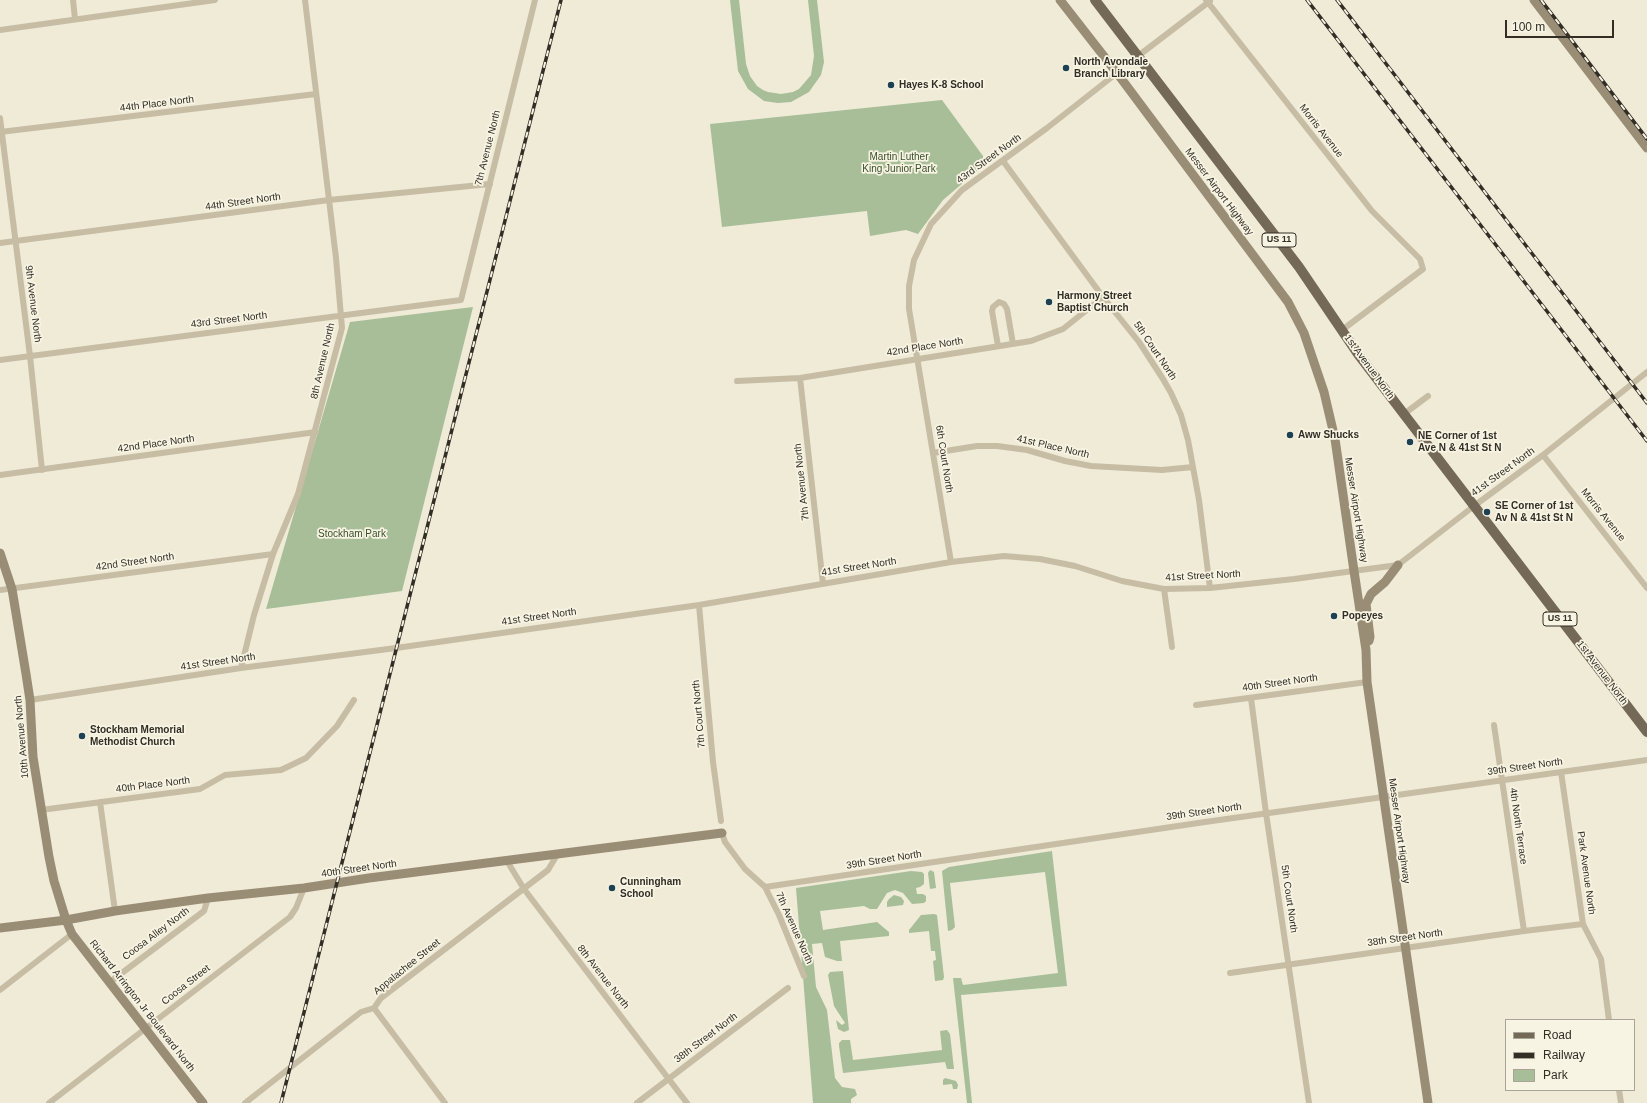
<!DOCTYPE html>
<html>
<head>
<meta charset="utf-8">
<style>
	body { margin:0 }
	#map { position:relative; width:1647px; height:1103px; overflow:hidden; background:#efebd7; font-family:Helvetica,sans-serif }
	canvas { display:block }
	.legend { position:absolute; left:1505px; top:1019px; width:130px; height:72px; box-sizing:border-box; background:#f8f4e3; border:1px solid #a9a497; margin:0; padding:5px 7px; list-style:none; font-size:12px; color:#322d25 }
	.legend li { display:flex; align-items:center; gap:8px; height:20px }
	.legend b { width:20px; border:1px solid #a9a497 }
	.scale { position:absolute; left:1505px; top:20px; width:109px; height:18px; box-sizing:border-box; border:2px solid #322d25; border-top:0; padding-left:5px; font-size:12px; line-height:14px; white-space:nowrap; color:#322d25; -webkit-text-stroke:3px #f8f4e3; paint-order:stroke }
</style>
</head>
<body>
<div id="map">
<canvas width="1647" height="1103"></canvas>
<ul class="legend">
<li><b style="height:5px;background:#746857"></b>Road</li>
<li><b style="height:5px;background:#322d25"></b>Railway</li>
<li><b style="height:11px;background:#a7be98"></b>Park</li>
</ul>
<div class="scale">100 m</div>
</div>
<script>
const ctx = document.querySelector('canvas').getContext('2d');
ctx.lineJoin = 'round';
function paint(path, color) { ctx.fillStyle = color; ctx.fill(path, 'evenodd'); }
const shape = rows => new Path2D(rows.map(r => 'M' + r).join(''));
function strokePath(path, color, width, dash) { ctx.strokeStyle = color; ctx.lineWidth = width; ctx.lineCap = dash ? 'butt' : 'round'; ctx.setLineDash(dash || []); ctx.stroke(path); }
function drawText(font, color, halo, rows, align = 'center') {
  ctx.font = font + ' Helvetica,sans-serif'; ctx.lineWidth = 3.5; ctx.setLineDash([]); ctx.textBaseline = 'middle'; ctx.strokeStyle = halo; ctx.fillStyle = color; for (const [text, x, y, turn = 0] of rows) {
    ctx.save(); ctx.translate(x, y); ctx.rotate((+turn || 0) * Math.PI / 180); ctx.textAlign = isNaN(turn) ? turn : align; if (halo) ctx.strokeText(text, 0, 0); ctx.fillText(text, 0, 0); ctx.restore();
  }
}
paint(shape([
	[730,0,739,0,746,64,750,76,757,86,763,90,768,92,781,94,793,92,799,89,811,75,814,56,808,0,817,0,824,62,821,75,809,92,791,102,778,103,764,101,748,89,738,71],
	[942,100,983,156,983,166,943,200,918,234,906,230,870,236,867,211,722,227,710,124],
	[473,307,402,591,266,609,350,322],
	[1052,851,1067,986,961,995,972,1103,967,1103,953,978,961,978,963,985,1058,973,1045,872,950,883,955,927,952,930,948,931,942,871,949,867],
	[930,870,934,872,936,888,930,889,928,873],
	[911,871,922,872,924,874,924,884,920,887,916,888,917,894,923,894,926,896,926,901,924,903,912,904,903,893,895,890,887,893,877,909,870,909,864,906,820,911,823,930,877,922,889,932,889,936,840,941,842,961,837,961,825,957,822,943,812,944,816,987,827,1010,835,1078,842,1087,855,1089,857,1095,851,1099,851,1103,813,1103,796,888],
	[894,895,901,897,904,901,903,905,887,907,887,902,889,899],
	[934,914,937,915,944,977,943,980,935,981,933,961,936,960,935,951,931,951,929,931,909,933,909,930,921,915],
	[843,971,849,1030,844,1032,838,1029,836,1020,842,1025,845,1023,834,1006,828,975,830,972],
	[947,1030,950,1034,954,1069,947,1069,945,1062,843,1073,839,1046,839,1043,842,1040,850,1040,853,1060,942,1050,940,1031],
	[945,1078,956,1081,958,1085,957,1089,953,1089,952,1084,943,1085,943,1080]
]), '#a7be98');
strokePath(shape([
	[73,0,75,19],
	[1206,0,1372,211,1420,259,1423,269,1342,330],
	[0,30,215,0],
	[1138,56,1210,1],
	[0,118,30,356,42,470],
	[0,132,316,94],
	[1003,161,1103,297,1139,342,1163,379,1171,393,1181,415,1188,440,1199,500,1210,588],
	[0,243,329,200,490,184],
	[998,346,992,311,993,307,999,302,1004,304,1007,309,1013,344],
	[0,360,461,300,535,0],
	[800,378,823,584],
	[737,381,800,378,1031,341,1063,329,1103,297],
	[1404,414,1428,396],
	[933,453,977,446,997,446,1027,450,1065,461,1091,466,1162,470,1193,467],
	[1543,455,1647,588],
	[0,475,316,432],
	[951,562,909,309,909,286,914,260,931,224,962,190,1047,128,1117,73],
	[1164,589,1172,647],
	[0,590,273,554],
	[699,605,713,762,721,821],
	[241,668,254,615,273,554,298,494,342,328,336,258,305,0],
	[1251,698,1266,813,1309,1103],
	[30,700,241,668,396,648,699,605,951,562,1004,556,1040,559,1075,566,1122,581,1164,589,1210,588,1294,579,1398,565,1474,506,1543,455,1647,372],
	[1196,705,1367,682],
	[1494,725,1524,931],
	[1561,772,1583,924,1601,959,1609,1020],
	[100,802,115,911],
	[41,810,200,789,225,775,281,770,306,758,337,726,354,700],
	[722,833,725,842,745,869,765,887,779,915,804,976],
	[507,861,524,889,687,1103],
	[765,887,1205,822,1647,760],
	[1230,973,1524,931,1583,924],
	[110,982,204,911,208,898],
	[0,990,72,934],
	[374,1008,445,1103],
	[1619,1090,1621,1103],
	[49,1103,290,917,296,908,304,888],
	[245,1103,361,1012,374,1008,381,998,548,870,557,855],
	[637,1103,788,988]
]), '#c7bda4', 6);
strokePath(shape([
	[1060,0,1117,73,1288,302,1304,333,1324,392,1335,439,1354,571,1366,650,1367,682,1428,1103],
	[1534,0,1647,148],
	[0,553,12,589,26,674,30,700,33,757,49,857,54,881,66,920,72,934,203,1103],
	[1369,641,1370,637,1366,604,1371,594,1385,582,1398,565],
	[0,928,66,920,115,911,208,898,304,888,369,878,722,833]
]), '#9a8d76', 9);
strokePath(shape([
	[1095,0,1299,267,1358,354,1647,732]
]), '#746857', 10);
const rail = shape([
	[1307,0,1647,441],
	[1337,0,1647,403],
	[1541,0,1647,139],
	[281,1103,561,0]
]);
strokePath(rail, '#322d25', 3.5);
strokePath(rail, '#f8f4e3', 2, [6]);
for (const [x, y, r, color] of [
	[1066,68,4,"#1d4052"],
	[891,85,4,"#1d4052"],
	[1049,302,4,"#1d4052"],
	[1290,435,4,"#1d4052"],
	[1410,442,4,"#1d4052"],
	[1487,512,4,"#1d4052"],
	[1334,616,4,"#1d4052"],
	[82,736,4,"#1d4052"],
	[612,888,4,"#1d4052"]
]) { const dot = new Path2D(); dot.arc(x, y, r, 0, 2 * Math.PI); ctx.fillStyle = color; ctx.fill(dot); strokePath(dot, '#f8f4e3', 1.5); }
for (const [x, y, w] of [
	[1279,240,34],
	[1560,619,34]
]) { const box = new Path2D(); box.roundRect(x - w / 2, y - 7, w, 14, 3); ctx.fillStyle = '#f8f4e3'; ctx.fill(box); strokePath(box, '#322d25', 1); }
drawText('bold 9px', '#322d25', null, [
	["US 11",1279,240],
	["US 11",1560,619]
]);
drawText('bold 10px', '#322d25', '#f8f4e3', [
	["North Avondale",1074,62],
	["Branch Library",1074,74],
	["Hayes K-8 School",899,85],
	["Harmony Street",1057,296],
	["Baptist Church",1057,308],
	["Aww Shucks",1298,435],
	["NE Corner of 1st",1418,436],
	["Ave N & 41st St N",1418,448],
	["SE Corner of 1st",1495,506],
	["Av N & 41st St N",1495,518],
	["Popeyes",1342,616],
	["Stockham Memorial",90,730],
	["Methodist Church",90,742],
	["Cunningham",620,882],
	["School",620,894]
], 'left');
drawText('10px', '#322d25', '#f8f4e3', [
	["44th Place North",157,104,-7],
	["Morris Avenue",1321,131,52],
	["7th Avenue North",488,148,-76],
	["43rd Street North",989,159,-36],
	["Messer Airport Highway",1219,192,53],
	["44th Street North",243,202,-8],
	["9th Avenue North",33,304,83],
	["43rd Street North",229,320,-7],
	["42nd Place North",925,347,-9],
	["5th Court North",1155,351,56],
	["8th Avenue North",323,361,-77],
	["1st Avenue North",1369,367,54],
	["42nd Place North",156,444,-8],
	["41st Place North",1053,447,13],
	["6th Court North",944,459,81],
	["41st Street North",1503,472,-36],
	["7th Avenue North",802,482,-96],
	["Messer Airport Highway",1356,510,81],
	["Morris Avenue",1603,515,51],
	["42nd Street North",135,562,-8],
	["41st Street North",859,567,-9],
	["41st Street North",1203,576,-3],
	["41st Street North",539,617,-8],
	["41st Street North",218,662,-8],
	["1st Avenue North",1602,673,53],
	["40th Street North",1280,683,-8],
	["7th Court North",699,714,-95],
	["10th Avenue North",22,737,-95],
	["39th Street North",1525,767,-8],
	["40th Place North",153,785,-7],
	["39th Street North",1204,812,-8],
	["4th North Terrace",1518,826,82],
	["Messer Airport Highway",1399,831,82],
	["39th Street North",884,860,-9],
	["40th Street North",359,869,-8],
	["Park Avenue North",1586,873,82],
	["5th Court North",1289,899,82],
	["7th Avenue North",794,928,66],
	["Coosa Alley North",156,934,-37],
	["38th Street North",1405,938,-8],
	["Appalachee Street",407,967,-39],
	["8th Avenue North",603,977,52],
	["Coosa Street",186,985,-38],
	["Richard Arrington Jr Boulevard North",142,1006,52],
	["38th Street North",706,1038,-37]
]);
drawText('10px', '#384f2a', '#f8f4e3', [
	["Martin Luther",899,157],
	["King Junior Park",899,169],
	["Stockham Park",352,534]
]);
</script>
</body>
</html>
